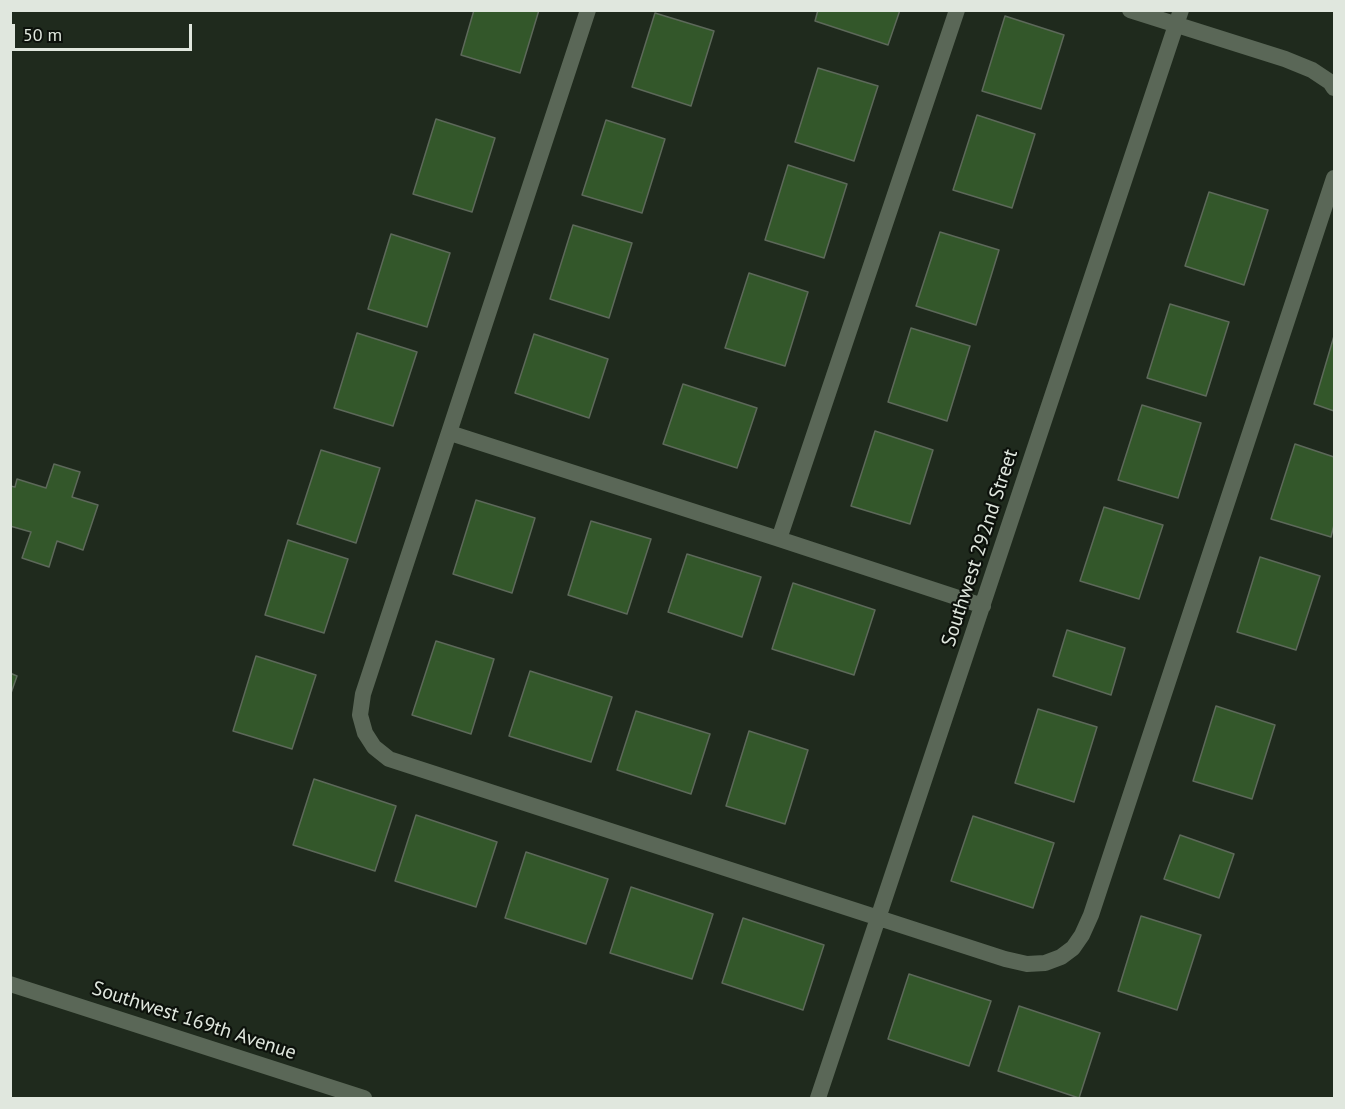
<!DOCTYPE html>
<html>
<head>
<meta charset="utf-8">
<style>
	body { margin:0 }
	#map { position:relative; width:1345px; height:1109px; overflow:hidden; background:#1f2a1d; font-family:"PT Sans",sans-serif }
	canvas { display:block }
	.frame { position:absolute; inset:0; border:12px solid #e0e7de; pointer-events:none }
	.scale { position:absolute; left:12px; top:24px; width:180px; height:27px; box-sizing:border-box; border:3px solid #e0e7de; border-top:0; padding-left:8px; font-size:18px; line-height:21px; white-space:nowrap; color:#e0e7de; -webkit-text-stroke:4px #0c110b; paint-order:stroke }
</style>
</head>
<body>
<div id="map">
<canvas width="1345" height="1109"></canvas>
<div class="frame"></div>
<div class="scale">50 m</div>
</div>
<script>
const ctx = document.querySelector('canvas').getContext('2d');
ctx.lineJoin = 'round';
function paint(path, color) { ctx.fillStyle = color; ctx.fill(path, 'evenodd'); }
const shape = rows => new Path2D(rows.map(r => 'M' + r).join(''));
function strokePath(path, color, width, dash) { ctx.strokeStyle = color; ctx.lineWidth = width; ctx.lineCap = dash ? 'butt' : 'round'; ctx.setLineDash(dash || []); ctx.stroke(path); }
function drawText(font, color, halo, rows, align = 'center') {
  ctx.font = font + ' "PT Sans",sans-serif'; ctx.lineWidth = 4.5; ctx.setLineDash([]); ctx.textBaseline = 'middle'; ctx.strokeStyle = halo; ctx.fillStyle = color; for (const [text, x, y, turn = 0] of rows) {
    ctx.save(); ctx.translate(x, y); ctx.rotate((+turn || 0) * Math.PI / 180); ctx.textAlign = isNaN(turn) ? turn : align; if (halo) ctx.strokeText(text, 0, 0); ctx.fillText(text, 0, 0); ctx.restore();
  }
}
const building = shape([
	[474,10,539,10,520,73,461,55,474,10],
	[818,10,900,10,888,45,815,21,818,10],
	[655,13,714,31,691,106,632,87,655,13],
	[1005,16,1064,35,1041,109,982,91,1005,16],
	[818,68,878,86,854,161,795,142,818,68],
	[977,115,1035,134,1012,208,953,190,977,115],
	[436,119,495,138,472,212,413,194,436,119],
	[606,120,665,139,642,213,582,195,606,120],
	[788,165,847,184,824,258,765,240,788,165],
	[1209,192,1268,210,1244,285,1185,266,1209,192],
	[573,225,632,243,609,318,550,299,573,225],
	[940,232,999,250,976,325,916,306,940,232],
	[391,234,450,253,427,327,368,309,391,234],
	[749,273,808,292,785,366,725,348,749,273],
	[1170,304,1229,322,1206,396,1147,378,1170,304],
	[911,328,970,346,947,421,888,402,911,328],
	[357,333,417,352,393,426,334,408,357,333],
	[534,334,608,359,589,418,515,393,534,334],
	[1334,336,1334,411,1314,404,1334,336],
	[683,384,757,408,737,468,663,444,683,384],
	[1142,405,1201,423,1178,498,1118,480,1142,405],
	[875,431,933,450,910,524,851,506,875,431],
	[1295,444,1334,457,1334,525,1331,537,1271,519,1295,444],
	[321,450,380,468,356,543,297,524,321,450],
	[54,464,80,472,72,497,98,505,83,550,57,541,49,567,22,558,31,532,10,526,10,486,15,487,17,479,46,488,54,464],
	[476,500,535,518,512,593,453,574,476,500],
	[1104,507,1163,525,1139,599,1080,581,1104,507],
	[591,521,651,539,627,614,568,595,591,521],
	[288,540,348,559,324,633,265,615,288,540],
	[687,554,761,577,742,637,668,612,687,554],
	[1260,557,1320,576,1296,650,1237,632,1260,557],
	[793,583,875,610,854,675,772,649,793,583],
	[1067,630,1125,648,1111,695,1053,676,1067,630],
	[436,641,494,659,471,734,412,715,436,641],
	[256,656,316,675,292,749,233,731,256,656],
	[530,671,612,697,591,762,509,736,530,671],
	[10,673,17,676,10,696,10,673],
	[1216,706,1275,725,1252,799,1193,781,1216,706],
	[1038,709,1097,727,1074,802,1015,783,1038,709],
	[636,711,710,734,691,794,617,770,636,711],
	[749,731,808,750,785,824,726,806,749,731],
	[314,779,396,806,375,871,293,845,314,779],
	[416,815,497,842,476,907,395,881,416,815],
	[973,816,1054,843,1033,908,951,881,973,816],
	[1180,835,1234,854,1219,898,1164,879,1180,835],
	[526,852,608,879,586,944,505,918,526,852],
	[631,887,713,914,692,979,610,953,631,887],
	[1141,916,1201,935,1177,1010,1118,991,1141,916],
	[743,918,824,945,803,1010,722,983,743,918],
	[909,974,991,1001,969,1066,888,1039,909,974],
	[1019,1006,1100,1033,1079,1098,998,1071,1019,1006]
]);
paint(building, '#33572a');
strokePath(building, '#5d695a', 1.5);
strokePath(shape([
	[588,10,363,694,360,715,365,733,374,747,389,759,1005,959,1027,964,1045,963,1061,957,1073,948,1082,935,1091,915,1334,178],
	[1130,10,1285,59,1312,70,1330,82,1334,88],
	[450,433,779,539,957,10],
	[779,539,983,606],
	[10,984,364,1098],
	[818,1098,1181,10]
]), '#5a6757', 16);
drawText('20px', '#e0e7de', '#0c110b', [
	["Southwest 292nd Street",980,548,-72],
	["Southwest 169th Avenue",194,1021,18]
]);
</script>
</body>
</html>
